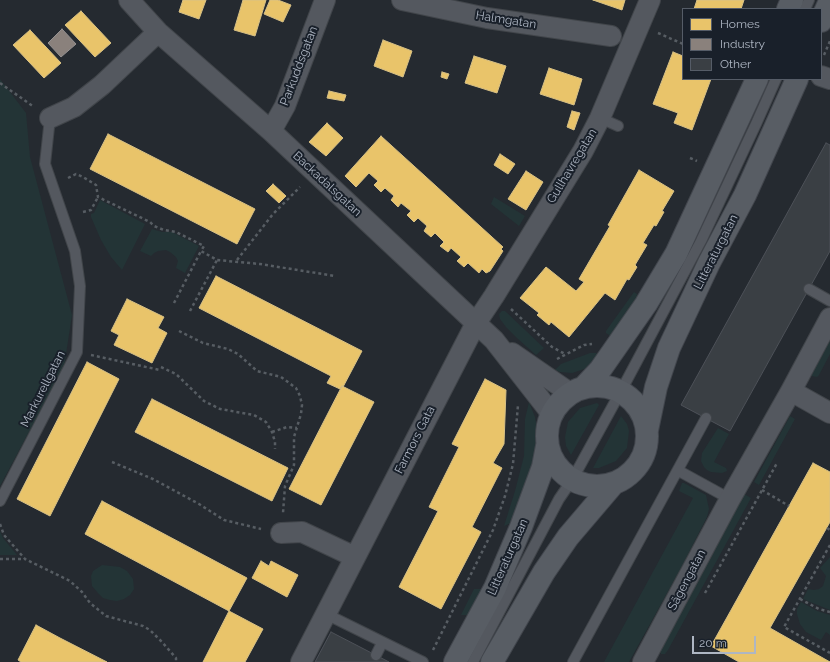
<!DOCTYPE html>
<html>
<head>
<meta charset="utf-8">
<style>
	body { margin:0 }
	#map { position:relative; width:830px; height:662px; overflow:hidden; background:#252a30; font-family:Raleway,sans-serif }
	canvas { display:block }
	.legend { position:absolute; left:682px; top:8px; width:140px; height:72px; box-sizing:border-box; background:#19202a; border:1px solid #555c67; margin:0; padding:5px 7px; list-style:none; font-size:12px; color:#aeb6c3 }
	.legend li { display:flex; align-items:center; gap:8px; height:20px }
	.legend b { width:20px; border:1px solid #555c67 }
	.scale { position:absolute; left:692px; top:636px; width:64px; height:18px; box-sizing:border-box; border:2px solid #aeb6c3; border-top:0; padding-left:5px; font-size:12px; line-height:14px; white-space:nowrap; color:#aeb6c3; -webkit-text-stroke:3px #19202a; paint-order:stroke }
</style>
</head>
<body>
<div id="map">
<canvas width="830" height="662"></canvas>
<ul class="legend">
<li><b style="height:11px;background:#e9c46a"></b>Homes</li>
<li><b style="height:11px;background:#8a817c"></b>Industry</li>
<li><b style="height:11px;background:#3a3f44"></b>Other</li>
</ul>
<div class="scale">20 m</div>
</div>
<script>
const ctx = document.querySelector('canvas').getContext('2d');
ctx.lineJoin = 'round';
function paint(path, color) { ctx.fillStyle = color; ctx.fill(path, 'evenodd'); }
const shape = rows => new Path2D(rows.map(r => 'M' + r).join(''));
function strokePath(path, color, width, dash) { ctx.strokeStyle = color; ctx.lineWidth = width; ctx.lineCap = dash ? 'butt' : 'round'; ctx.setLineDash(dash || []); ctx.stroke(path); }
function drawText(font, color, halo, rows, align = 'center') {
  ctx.font = font + ' Raleway,sans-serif'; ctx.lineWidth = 4; ctx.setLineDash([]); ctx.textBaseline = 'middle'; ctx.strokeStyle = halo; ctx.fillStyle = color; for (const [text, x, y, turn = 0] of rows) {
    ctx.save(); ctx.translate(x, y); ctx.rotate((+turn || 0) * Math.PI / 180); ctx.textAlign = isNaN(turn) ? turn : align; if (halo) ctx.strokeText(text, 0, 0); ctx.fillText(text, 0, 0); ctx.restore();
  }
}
paint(shape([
	[0,79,26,113,30,157,72,315,64,367,0,486],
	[494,197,525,216,519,226,491,204],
	[100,200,145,224,122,270,111,257,101,240,91,217,91,214,94,213],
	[152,229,162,232,172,232,199,246,185,273,176,268,178,261,176,257,170,252,166,250,158,251,154,253,151,256,140,251],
	[634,292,637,294,635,308,612,337,606,333,606,331],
	[502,311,505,311,544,348,536,355,518,339,506,327,500,319,499,314],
	[830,341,830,354,819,375,817,377,812,376,812,374],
	[590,353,596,353,599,355,592,365,584,369,572,373,560,372,555,370,561,364],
	[529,402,535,417,537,429,537,451,513,522,504,526,515,491,524,456,525,419],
	[597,403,599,405,571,455,566,446,565,437,568,422,580,408],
	[621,416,627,424,629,431,627,448,616,461,599,468,593,468],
	[790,416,795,419,759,485,754,482],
	[718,428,729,434,714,462,726,468,727,471,722,473,711,472,707,470,704,467,701,461,702,453],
	[682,483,684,483,706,495,709,509,707,517,681,568,629,662,604,662,693,498,679,491],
	[744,494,751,498,668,650,665,654,661,654,660,650],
	[0,531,3,538,17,555,0,555],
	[830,557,830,610,803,599,808,589,814,590,819,589,823,586,826,576,820,568],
	[102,565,120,567,127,571,133,579,134,589,130,595,124,599,117,601,110,600,103,598,98,593,92,586,91,576,93,571],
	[474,589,483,589,475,610,467,615,461,615],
	[801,602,817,611,830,615,830,635,826,632,821,640,806,632,800,624,797,614,797,609]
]), '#233436');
const homes = shape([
	[183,0,206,0,199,19,179,12,183,0],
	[243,0,266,0,255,36,234,30,243,0],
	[270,0,278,0,291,5,283,22,264,14,270,0],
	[593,0,625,0,622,10,593,0],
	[697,0,744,0,741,9,694,9,697,0],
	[81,11,111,43,95,57,65,25,81,11],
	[30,30,61,63,44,78,13,45,30,30],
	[383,40,412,51,403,77,374,66,383,40],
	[673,52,683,56,683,79,711,79,692,130,674,123,678,113,653,104,673,52],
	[474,56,506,66,497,93,465,83,474,56],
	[549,68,582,79,574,105,540,94,549,68],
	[442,72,449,74,447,79,441,77,442,72],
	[329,91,346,95,344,101,327,98,329,91],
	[572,111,580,113,574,130,567,127,572,111],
	[327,123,343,138,326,156,309,142,327,123],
	[108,134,255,209,237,244,90,169,108,134],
	[381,136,503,247,501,249,503,251,490,271,486,273,482,269,479,273,468,263,464,267,457,261,461,257,451,248,448,252,440,246,444,242,435,233,431,237,424,231,427,226,418,218,414,222,407,215,411,211,401,203,398,207,391,200,394,196,385,188,381,192,374,185,378,181,369,173,356,187,345,176,381,136],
	[500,154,515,164,508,174,494,165,500,154],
	[639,170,674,191,662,211,664,212,656,226,654,225,643,243,647,245,635,265,637,267,629,280,627,279,615,300,605,293,569,337,551,322,549,325,537,315,539,313,520,298,546,267,576,291,584,282,579,279,610,226,608,225,639,170],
	[526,171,543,182,526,210,508,199,526,171],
	[273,184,286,196,279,203,266,191,273,184],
	[216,276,362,351,343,387,342,386,340,389,327,383,331,376,199,308,216,276],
	[127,299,164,317,158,328,167,333,152,363,114,345,119,335,111,331,127,299],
	[87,362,119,379,50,516,17,499,87,362],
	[485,379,506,390,504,444,493,463,502,468,472,527,481,532,441,609,399,587,438,511,429,507,459,447,452,444,485,379],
	[342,386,374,402,321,505,289,489,342,386],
	[152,399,288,468,272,501,135,432,152,399],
	[813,463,830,472,830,522,770,628,830,662,739,662,711,646,813,463],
	[102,501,247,578,229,611,85,534,102,501],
	[261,561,269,566,271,561,298,575,287,597,252,578,261,561],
	[229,611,263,629,245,662,203,662,229,611],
	[36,625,60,638,107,662,21,662,18,660,36,625]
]);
paint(homes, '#e9c46a');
strokePath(homes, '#d7c085', 1);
const industry = shape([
	[62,29,76,44,61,57,48,43,62,29]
]);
paint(industry, '#8a817c');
strokePath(industry, '#959191', 1);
const building = shape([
	[826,143,830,145,830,251,730,431,681,405,826,143],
	[331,632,389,662,315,662,331,632]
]);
paint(building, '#3a3f44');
strokePath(building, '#4d5158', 1);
const lane = shape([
	[805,9,809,0],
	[600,118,618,126],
	[809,289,830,301],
	[679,471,730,499],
	[0,501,77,352,80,286,75,251,45,164,50,118],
	[326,614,423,662],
	[376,655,382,643],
	[473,662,559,499,572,480,621,391,701,241,756,124,776,79],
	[573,662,706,418]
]);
const street = shape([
	[129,0,158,32,271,131,494,340,551,413],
	[402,0,487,18,611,36],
	[821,76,830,79],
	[50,118,74,107,102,85,158,32],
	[271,131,285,106,325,0],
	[512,353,570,393],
	[791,391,830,413],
	[281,533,302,532,355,557],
	[301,662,476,323,494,296,583,151,600,118,650,0],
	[643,662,730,499,791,391,830,318]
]);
const secondary = shape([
	[788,9,792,0],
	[821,21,830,1],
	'547 436a50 50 0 1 1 100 0a50 50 0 1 1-100 0Z',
	[584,387,600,370,646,304,676,254,757,79],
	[647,430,656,387,669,348,709,263,745,195,797,79],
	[455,662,495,588,521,527,543,467,547,446],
	[492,662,544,572,568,537,614,483]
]);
strokePath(lane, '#41454a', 12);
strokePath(street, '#41454a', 22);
strokePath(secondary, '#42464d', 24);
strokePath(shape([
	[658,33,683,44],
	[824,55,830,41],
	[0,83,34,107],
	[690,158,697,161],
	[68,178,76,174,83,177,96,185,98,197,150,222,154,226,164,230,176,232,204,246,201,251,217,260,260,264,335,276],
	[83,212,91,210,98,197],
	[237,260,273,214,300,187],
	[174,303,201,251],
	[511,309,552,347,565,354],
	[190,311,217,260],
	[179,331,203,343,228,349,238,354,257,371,281,377,296,388,300,396,302,405,301,414,294,437,294,465,285,486,283,513],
	[91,355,160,370],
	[557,359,584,345,592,344],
	[161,367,176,374,204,401,220,409,254,415,266,422,272,432,275,442,275,449],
	[272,432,287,427,297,428],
	[112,462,153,479,199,504,224,520,261,529],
	[762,490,789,506],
	[0,524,4,535,25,559,70,581,82,592,90,603,106,616,143,626,150,630,162,642,176,658,176,662],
	[827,528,830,530],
	[830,545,784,627,830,653],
	[0,559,25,559],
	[705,593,777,463],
	[800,599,819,609,830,612],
	[433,650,493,530,505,496,513,464,518,405]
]), '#575d63', 2.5, [3, 3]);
strokePath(lane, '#54585f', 10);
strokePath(street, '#54585f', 20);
strokePath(secondary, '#585d64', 22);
drawText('12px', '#aeb6c3', '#19202a', [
	["Halmgatan",506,20,9],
	["Parkuddsgatan",299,66,-69],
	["Gullhavregatan",572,166,-59],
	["Backadalsgatan",327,184,43],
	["Litteraturgatan",716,252,-63],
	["Markurellgatan",43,389,-63],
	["Farmors Gata",415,440,-63],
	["Litteraturgatan",508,557,-66],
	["Sägengatan",687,580,-62]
]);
</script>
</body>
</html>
